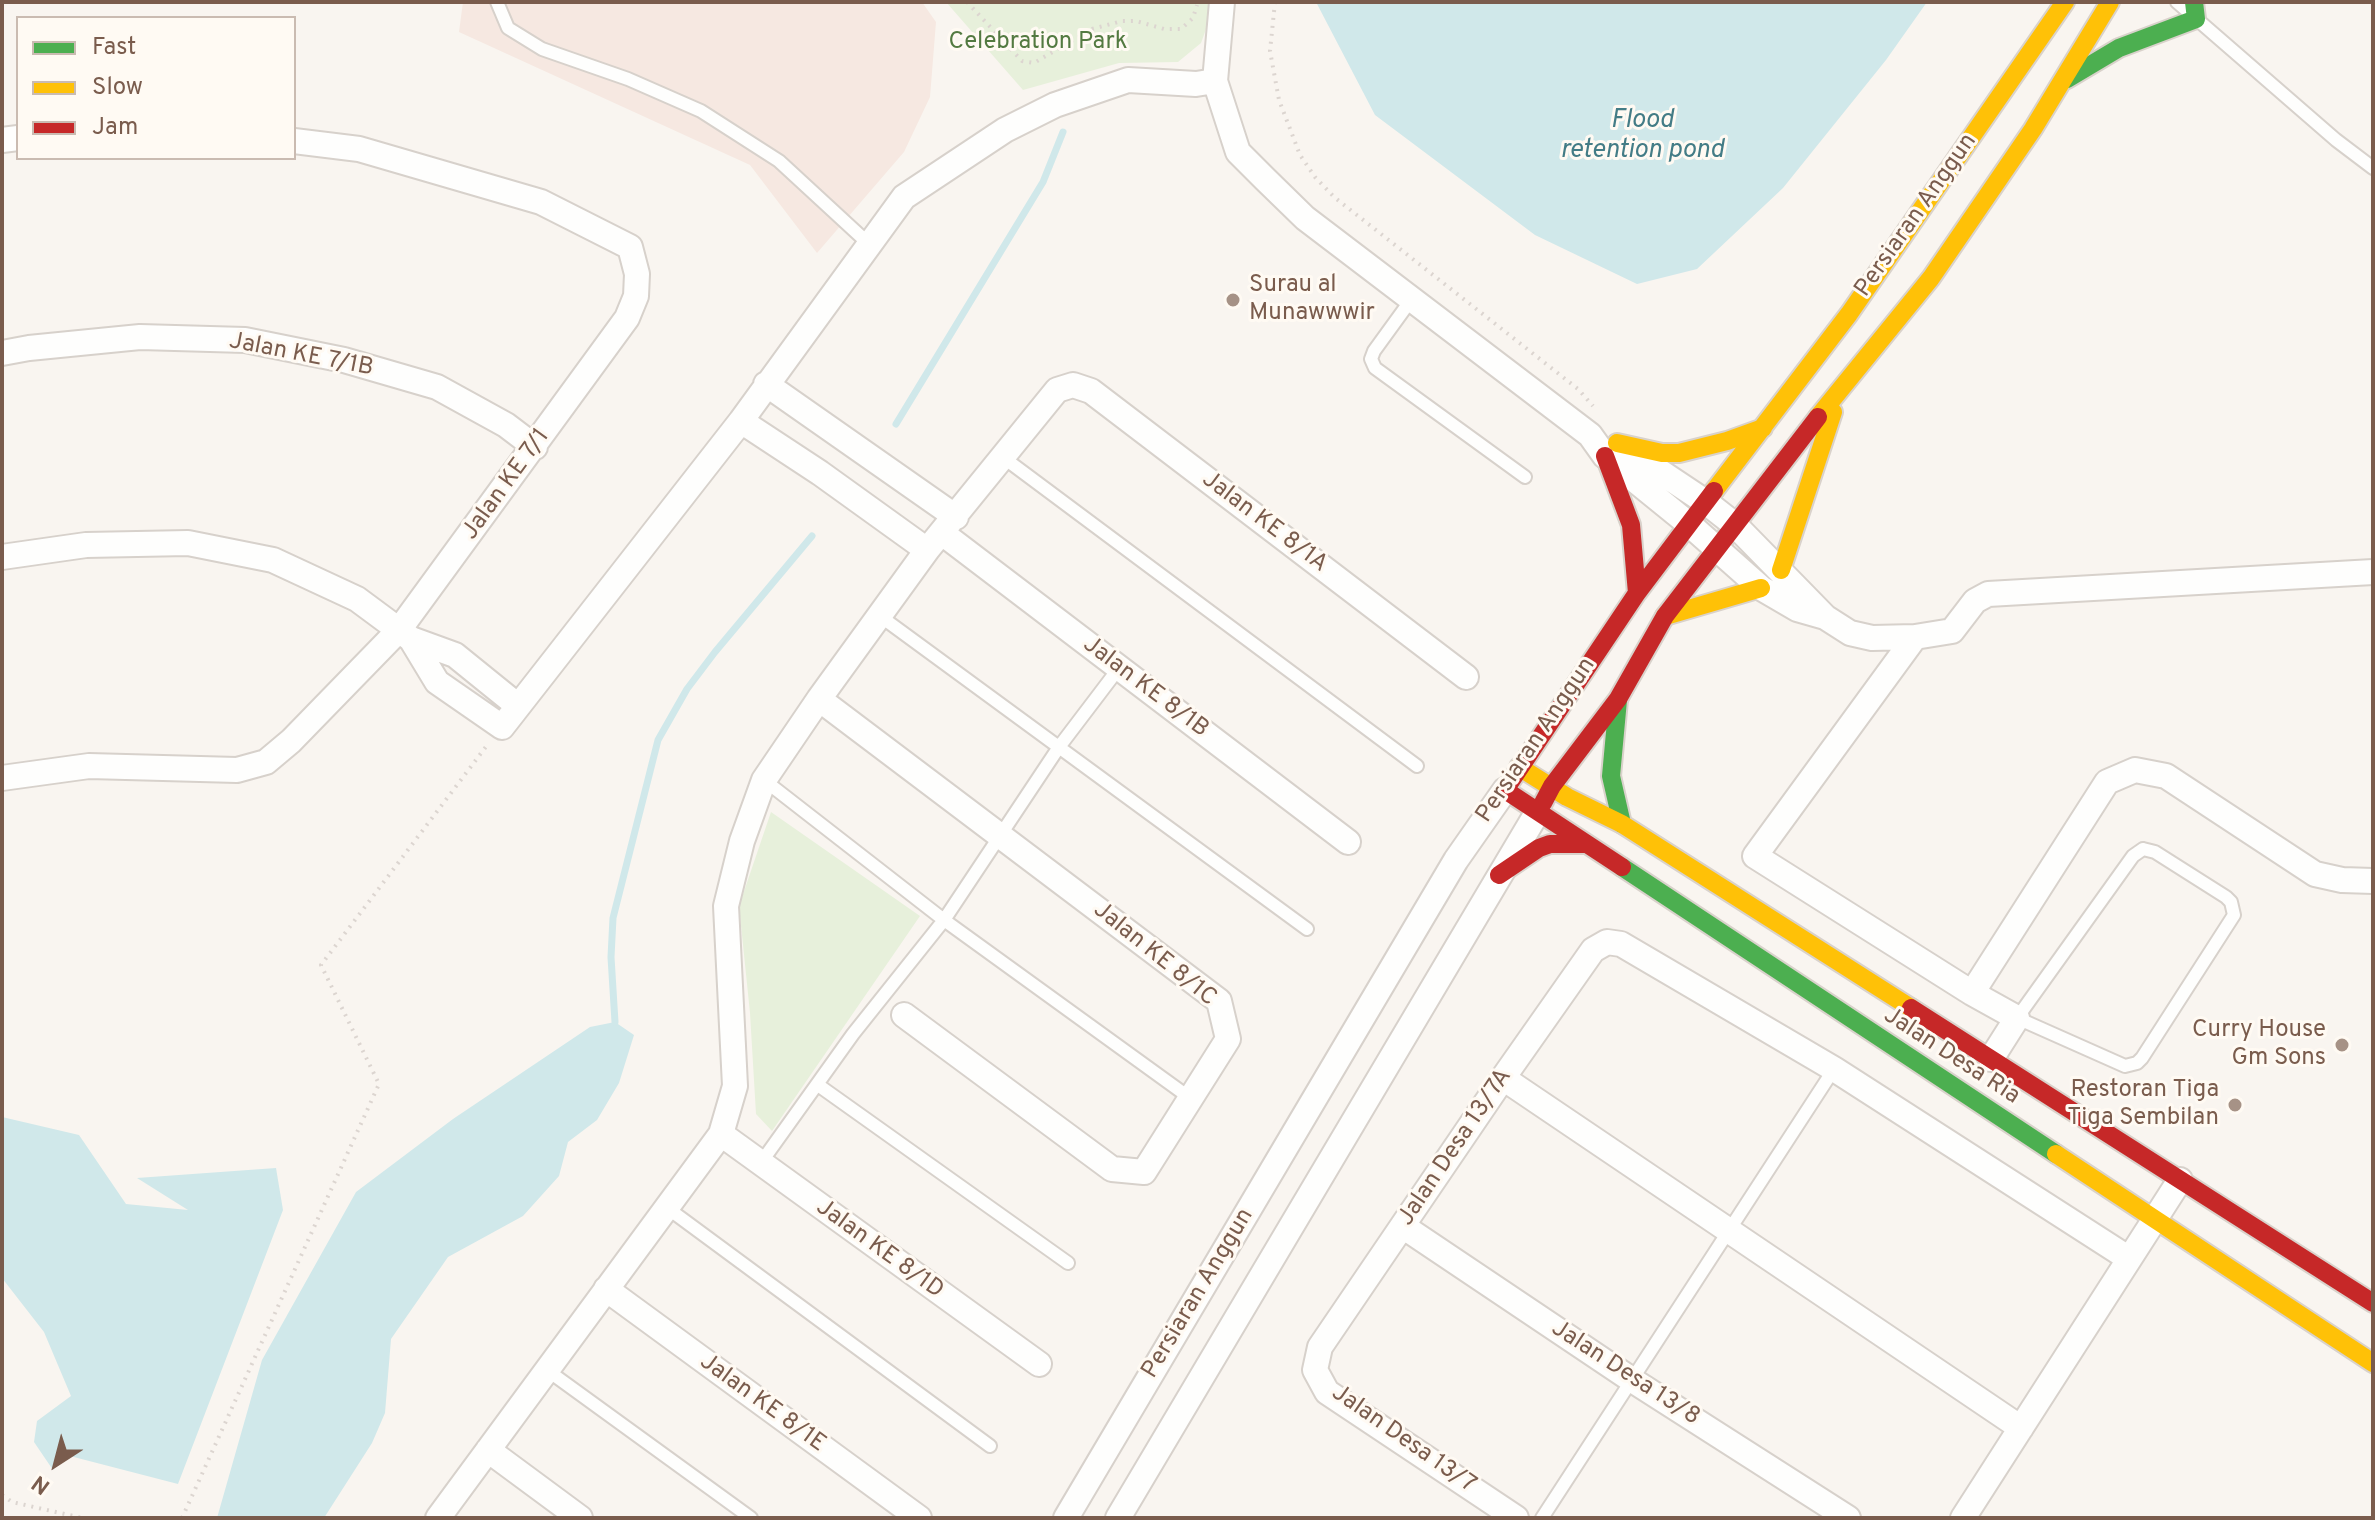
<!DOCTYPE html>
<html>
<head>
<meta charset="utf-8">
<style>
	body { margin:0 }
	#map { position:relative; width:2375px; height:1520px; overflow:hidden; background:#f9f5f0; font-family:Overpass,sans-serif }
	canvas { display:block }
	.frame { position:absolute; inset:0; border:4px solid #7a5c4d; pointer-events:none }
	.legend { position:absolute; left:16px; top:16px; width:280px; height:144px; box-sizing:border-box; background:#fffaf3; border:2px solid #cabbb1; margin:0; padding:10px 14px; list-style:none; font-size:24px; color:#7a5c4d }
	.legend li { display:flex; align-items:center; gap:16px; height:40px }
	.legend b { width:40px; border:2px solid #cabbb1 }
	.north { position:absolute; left:16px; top:1424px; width:80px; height:80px; -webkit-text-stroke:6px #fffaf3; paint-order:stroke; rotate:216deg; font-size:22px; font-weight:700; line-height:32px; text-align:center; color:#7a5c4d }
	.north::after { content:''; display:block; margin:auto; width:28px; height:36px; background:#7a5c4d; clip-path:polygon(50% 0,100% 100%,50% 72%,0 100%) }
</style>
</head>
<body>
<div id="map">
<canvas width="2375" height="1520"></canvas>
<div class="frame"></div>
<ul class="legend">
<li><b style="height:10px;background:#4caf50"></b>Fast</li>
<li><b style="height:10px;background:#ffc107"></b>Slow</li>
<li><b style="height:10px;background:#c62828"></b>Jam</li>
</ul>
<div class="north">N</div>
</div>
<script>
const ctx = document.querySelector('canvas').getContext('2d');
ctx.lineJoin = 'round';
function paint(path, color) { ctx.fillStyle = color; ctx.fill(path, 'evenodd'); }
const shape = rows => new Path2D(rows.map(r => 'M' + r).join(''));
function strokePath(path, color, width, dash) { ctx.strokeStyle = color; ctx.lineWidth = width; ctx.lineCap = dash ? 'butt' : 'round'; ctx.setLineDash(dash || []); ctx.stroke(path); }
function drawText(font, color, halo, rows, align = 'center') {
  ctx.font = font + ' Overpass,sans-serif'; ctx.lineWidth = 6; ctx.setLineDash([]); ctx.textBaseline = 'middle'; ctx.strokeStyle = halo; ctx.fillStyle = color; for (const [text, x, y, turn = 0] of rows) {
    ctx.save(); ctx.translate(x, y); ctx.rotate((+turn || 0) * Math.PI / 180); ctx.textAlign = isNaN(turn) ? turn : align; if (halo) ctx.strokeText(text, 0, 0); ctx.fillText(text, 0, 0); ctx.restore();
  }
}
paint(shape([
	[463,2,922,2,936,22,930,97,904,152,817,253,750,165,459,32]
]), '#f6e8e1');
paint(shape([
	[946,2,1211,2,1209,21,1201,43,1178,62,1119,63,1023,90],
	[771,812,920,916,772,1131,756,1114,750,1013,739,906]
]), '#e7f0db');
paint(shape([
	[1316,2,1927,2,1886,60,1783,188,1697,269,1637,284,1535,235,1375,115],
	[615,1022,634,1035,619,1083,597,1120,568,1142,559,1176,523,1216,448,1257,391,1339,385,1413,372,1443,324,1518,217,1518,262,1360,356,1192,453,1119,590,1027],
	[2,1117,79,1135,126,1204,188,1210,137,1178,276,1168,283,1210,178,1484,66,1455,53,1470,34,1442,37,1421,71,1396,44,1332,2,1278]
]), '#d0e8ea');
strokePath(shape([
	[896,424,1043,182,1063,132],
	[615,1022,611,957,613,918,658,740,687,689,715,652,812,536]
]), '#d0e8ea', 7);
const lane = shape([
	[497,2,508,28,542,49,628,79,701,111,779,161,869,244],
	[2177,2,2336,140,2373,168],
	[1411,300,1374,351,1371,359,1375,368,1525,477],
	[1004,458,1417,766],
	[880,616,1307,929],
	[764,780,944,920,1190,1098],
	[2143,849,2155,852,2226,897,2231,902,2234,915,2142,1058,2137,1063,2125,1066,2017,1018,2133,856,2143,849],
	[818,1085,1068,1263],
	[760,1164,853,1034,944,920,1059,747,1119,668],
	[666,1207,990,1446],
	[547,1370,751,1518],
	[1542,1518,1834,1069]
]);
const street = shape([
	[1222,2,1215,81,1238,152,1265,179,1305,218,1590,435,1605,456,1690,525,1761,588,1797,609,1825,617],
	[2,140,18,138],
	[2,353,29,348,140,337,245,340,344,360,437,387,506,425,535,447],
	[766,384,956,517],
	[741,421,820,473,927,550],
	[1629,451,1707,503,1735,525,1825,617,1850,633,1872,638,1915,637,1952,631,1975,601,1988,594,2373,572],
	[942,533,1348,842],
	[2,557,86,545,188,543,273,560,357,599,411,639,455,655,518,706],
	[1915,637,1755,856,1972,993,2017,1018,1991,1059],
	[411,639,437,682,502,727,741,421,904,197,1005,130,1055,105,1128,80,1196,84,1215,81],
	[819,699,1219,1001,1228,1039,1144,1172,1112,1169,904,1015],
	[2,778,89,766,237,770,266,762,291,741,399,630,627,318,636,296,637,274,630,247,541,202,359,149,294,141],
	[1972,993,2107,782,2135,770,2166,776,2315,874,2342,880,2373,881],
	[1503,1078,2021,1428],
	[721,1134,1039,1364],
	[1404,1227,1632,1380,1848,1518],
	[606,1289,919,1518],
	[488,1450,580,1518],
	[438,1518,721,1134,735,1086,726,906,742,841,764,780,819,699,927,550,1057,390,1073,385,1091,391,1466,677],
	[1066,1518,1456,860,1505,790],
	[1118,1518,1537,813],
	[1516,1518,1327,1392,1315,1370,1320,1347,1503,1078,1593,950,1607,942,1621,944,1834,1069,2128,1258],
	[1963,1518,2180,1180]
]);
const fast = shape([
	[2067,79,2119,48,2196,19,2194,2],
	[1618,700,1611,776,1622,824],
	[1622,867,2056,1154]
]);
const slow = shape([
	[1818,417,1931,278,2033,129,2110,2],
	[1617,443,1662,453,1679,453,1727,441,1763,428],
	[1714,491,1849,314,2065,2],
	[1781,570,1833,412],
	[1665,616,1761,588],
	[1519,767,1567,797,1622,824,1911,1008],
	[2056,1154,2373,1363]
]);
const jam = shape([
	[1605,456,1631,525,1637,593],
	[1543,803,1552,786,1618,699,1665,616,1818,417],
	[1622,867,1505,790,1637,593,1714,491],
	[1499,875,1539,848,1550,844,1584,844],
	[1911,1008,2373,1303]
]);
strokePath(lane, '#d7d1cb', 16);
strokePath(street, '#d7d1cb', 28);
strokePath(fast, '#d9d2cb', 22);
strokePath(slow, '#d9d2cb', 22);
strokePath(jam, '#d9d2cb', 22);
strokePath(shape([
	[967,2,1022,61,1034,63,1092,29,1122,21,1136,21,1164,29,1181,29,1193,18,1197,5],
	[1275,2,1270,51,1279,100,1300,155,1315,177,1334,197,1578,389,1593,406],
	[2,1495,12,1502,82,1518],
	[182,1518,379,1084,321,965,488,744]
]), '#dcd5d0', 4, [2, 6]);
strokePath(lane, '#fefefd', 12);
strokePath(street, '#fefefd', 24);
strokePath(fast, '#4caf50', 18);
strokePath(slow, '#ffc107', 18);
strokePath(jam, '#c62828', 18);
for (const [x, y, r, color] of [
	[1233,300,8,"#a69286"],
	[2342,1045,8,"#a69286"],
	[2235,1105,8,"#a69286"]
]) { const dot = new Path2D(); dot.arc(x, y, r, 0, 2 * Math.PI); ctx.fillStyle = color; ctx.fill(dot); strokePath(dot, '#fffaf3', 3); }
drawText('24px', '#537a41', '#fffaf3', [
	["Celebration Park",1038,43]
]);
drawText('24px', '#7a5c4d', '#fffaf3', [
	["Persiaran Anggun",1917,216,-55],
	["Jalan KE 7/1B",301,356,11],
	["Jalan KE 7/1",507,485,-54],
	["Jalan KE 8/1A",1264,523,37],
	["Jalan KE 8/1B",1145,688,37],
	["Persiaran Anggun",1537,741,-56],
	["Jalan KE 8/1C",1154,955,39],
	["Jalan Desa Ria",1951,1057,33],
	["Jalan Desa 13/7A",1456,1148,-56],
	["Jalan KE 8/1D",879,1250,36],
	["Persiaran Anggun",1199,1294,-59],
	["Jalan Desa 13/8",1625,1374,33],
	["Jalan KE 8/1E",762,1404,36],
	["Jalan Desa 13/7",1403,1440,35]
]);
drawText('24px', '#7a5c4d', '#fffaf3', [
	["Surau al",1249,286,"left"],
	["Munawwwir",1249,314,"left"],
	["Curry House",2326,1031],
	["Gm Sons",2326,1059],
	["Restoran Tiga",2219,1091],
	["Tiga Sembilan",2219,1119]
], 'right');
drawText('italic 26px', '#437c86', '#fffaf3', [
	["Flood",1642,122],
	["retention pond",1642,152]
]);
</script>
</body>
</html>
